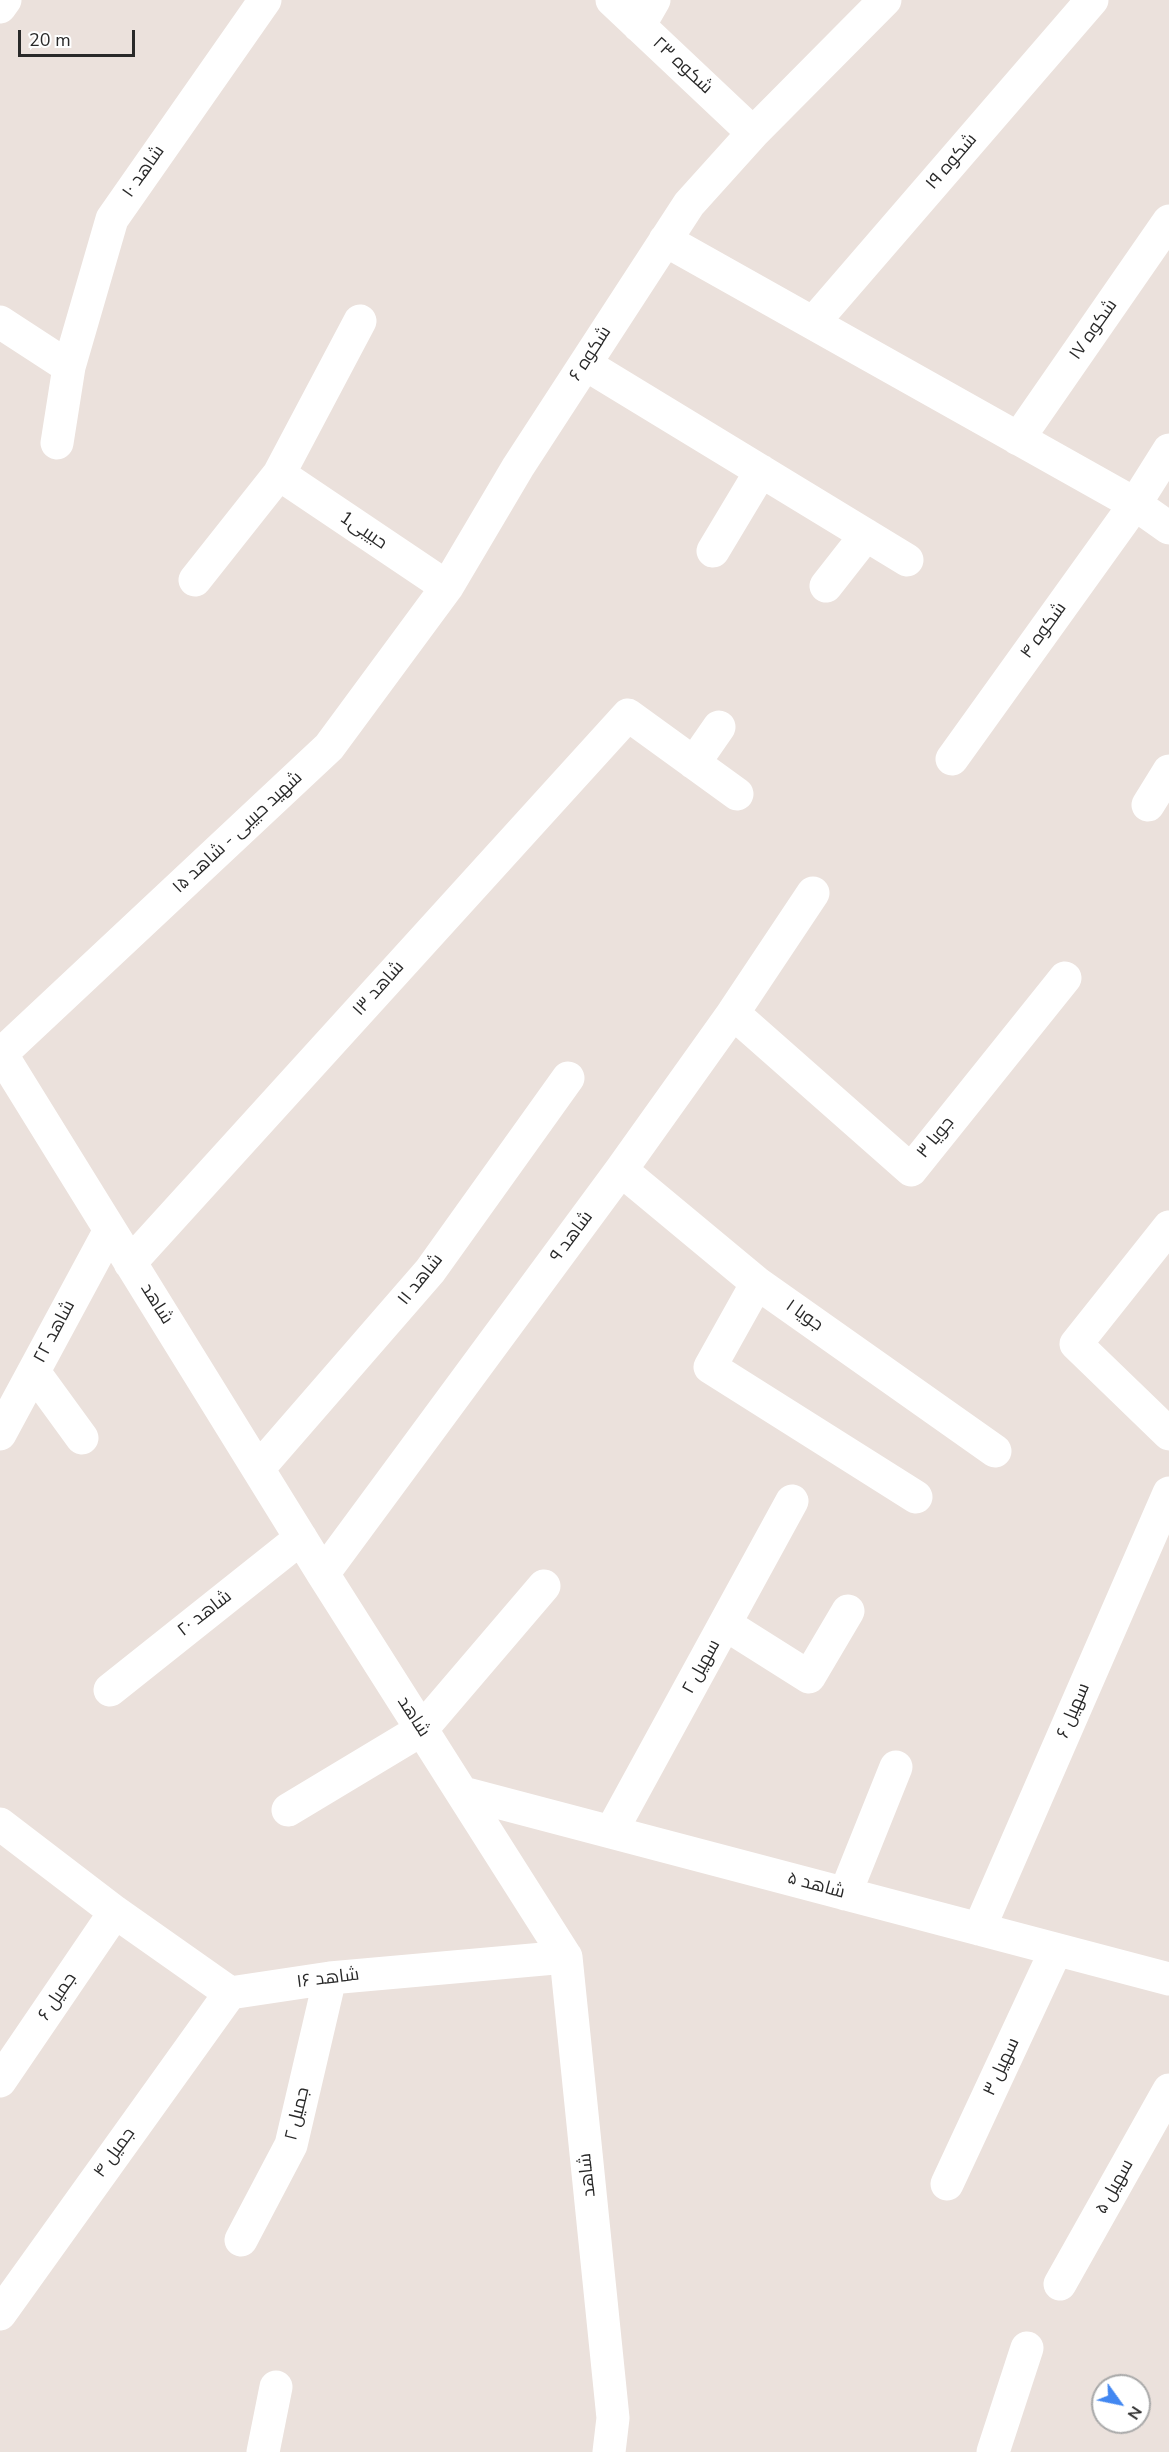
<!DOCTYPE html>
<html>
<head>
<meta charset="utf-8">
<style>
	body { margin:0 }
	#map { position:relative; width:1169px; height:2452px; overflow:hidden; background:#ebe1dc; font-family:"Nunito Sans",sans-serif }
	canvas { display:block }
	.north { position:absolute; left:1091px; top:2374px; width:60px; height:60px; box-sizing:border-box; background:#fff; border:2px solid #a9a9a9; border-radius:50%; rotate:123deg; font-size:16px; font-weight:700; line-height:24px; text-align:center; color:#292929 }
	.north::after { content:''; display:block; margin:auto; width:21px; height:27px; background:#4287f1; clip-path:polygon(50% 0,100% 100%,50% 72%,0 100%) }
	.scale { position:absolute; left:18px; top:30px; width:117px; height:27px; box-sizing:border-box; border:3px solid #292929; border-top:0; padding-left:8px; font-size:18px; line-height:21px; white-space:nowrap; color:#292929; -webkit-text-stroke:4px #fff; paint-order:stroke }
</style>
</head>
<body>
<div id="map">
<canvas width="1169" height="2452"></canvas>
<div class="north">N</div>
<div class="scale">20 m</div>
</div>
<script>
const ctx = document.querySelector('canvas').getContext('2d');
ctx.lineJoin = 'round';
const shape = rows => new Path2D(rows.map(r => 'M' + r).join(''));
function strokePath(path, color, width, dash) { ctx.strokeStyle = color; ctx.lineWidth = width; ctx.lineCap = dash ? 'butt' : 'round'; ctx.setLineDash(dash || []); ctx.stroke(path); }
function drawText(font, color, halo, rows, align = 'center') {
  ctx.font = font + ' "Nunito Sans",Cairo,sans-serif'; ctx.lineWidth = 6; ctx.setLineDash([]); ctx.textBaseline = 'middle'; ctx.strokeStyle = halo; ctx.fillStyle = color; for (const [text, x, y, turn = 0] of rows) {
    ctx.save(); ctx.translate(x, y); ctx.rotate((+turn || 0) * Math.PI / 180); ctx.textAlign = isNaN(turn) ? turn : align; if (halo) ctx.strokeText(text, 0, 0); ctx.fillText(text, 0, 0); ctx.restore();
  }
}
strokePath(shape([
	[612,0,753,133],
	[0,7,5,0],
	[639,26,654,0],
	[665,240,1135,504,1169,528],
	[0,322,69,367],
	[813,323,1092,0],
	[585,364,907,560],
	[1018,439,1169,221],
	[57,443,69,367,112,219,265,0],
	[279,474,447,587],
	[713,551,761,471],
	[195,580,279,474,360,321],
	[826,586,866,535],
	[952,759,1135,504,1169,450],
	[694,763,719,727],
	[1148,805,1169,771],
	[733,1013,911,1170,1065,978],
	[0,1052,323,1574,566,1957,613,2418,609,2452],
	[0,1055,329,747,447,587,518,467,689,204,753,133,885,0],
	[621,1170,757,1283,995,1451],
	[1169,1227,1076,1344,1169,1434],
	[130,1263,628,715,737,794],
	[757,1283,710,1367,916,1497],
	[34,1372,82,1438],
	[0,1434,110,1230],
	[258,1469,430,1271,568,1078],
	[323,1574,621,1170,733,1013,813,893],
	[725,1624,809,1677,848,1611],
	[110,1690,301,1538],
	[463,1793,1169,1979],
	[288,1810,421,1730,544,1586],
	[0,1824,115,1912,230,1993,330,1978,566,1957],
	[611,1832,792,1501],
	[845,1894,896,1767],
	[979,1929,1169,1493],
	[0,2081,115,1912],
	[947,2184,1056,1950],
	[241,2240,291,2145,330,1978],
	[1060,2284,1169,2090],
	[0,2314,230,1993],
	[263,2452,276,2387],
	[993,2452,1027,2348]
]), '#fff', 33);
drawText('18px', '#292929', '#fff', [
	["شکوه ۲۳",682,66,43],
	["شکوه ۱۹",952,162,-49],
	["شاهد ۱۰",144,172,-55],
	["شکوه ۱۷",1094,330,-55],
	["شکوه ۶",591,354,-57],
	["حبیبی1",363,531,34],
	["شکوه ۴",1044,631,-54],
	["شهید حبیبی - شاهد ۱۵",238,833,-43],
	["شاهد ۱۳",379,989,-48],
	["جویا ۳",936,1138,-51],
	["شاهد ۹",572,1237,-53],
	["شاهد ۱۱",421,1280,-51],
	["شاهد",156,1304,58],
	["جویا ۱",804,1316,35],
	["شاهد ۲۲",55,1332,-62],
	["شاهد ۲۰",205,1614,-38],
	["سهیل ۲",702,1667,-61],
	["سهیل ۶",1074,1711,-67],
	["شاهد",413,1717,57],
	["شاهد ۵",816,1886,15],
	["شاهد ۱۶",328,1979,-7],
	["جمیل ۶",58,1997,-56],
	["سهیل ۳",1002,2067,-65],
	["جمیل ۲",298,2114,-76],
	["جمیل ۴",115,2153,-54],
	["شاهد",588,2175,-96],
	["سهیل ۵",1115,2187,-61]
]);
</script>
</body>
</html>
